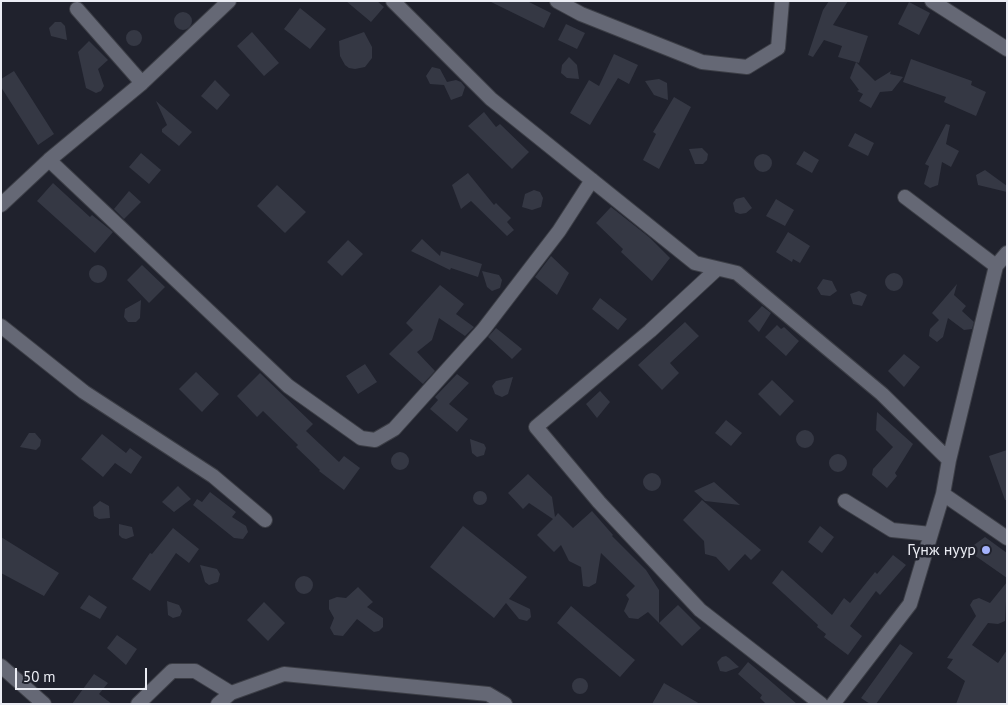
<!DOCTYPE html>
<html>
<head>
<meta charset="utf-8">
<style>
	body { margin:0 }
	#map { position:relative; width:1008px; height:705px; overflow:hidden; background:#20222d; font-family:"PT Sans",sans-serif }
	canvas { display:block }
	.frame { position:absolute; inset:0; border:2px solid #ebedf4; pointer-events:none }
	.scale { position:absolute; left:15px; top:668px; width:132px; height:22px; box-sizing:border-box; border:2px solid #ebedf4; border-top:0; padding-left:6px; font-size:15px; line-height:18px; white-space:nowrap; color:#ebedf4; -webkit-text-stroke:4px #20222d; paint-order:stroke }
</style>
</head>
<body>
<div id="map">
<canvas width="1008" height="705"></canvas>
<div class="frame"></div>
<div class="scale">50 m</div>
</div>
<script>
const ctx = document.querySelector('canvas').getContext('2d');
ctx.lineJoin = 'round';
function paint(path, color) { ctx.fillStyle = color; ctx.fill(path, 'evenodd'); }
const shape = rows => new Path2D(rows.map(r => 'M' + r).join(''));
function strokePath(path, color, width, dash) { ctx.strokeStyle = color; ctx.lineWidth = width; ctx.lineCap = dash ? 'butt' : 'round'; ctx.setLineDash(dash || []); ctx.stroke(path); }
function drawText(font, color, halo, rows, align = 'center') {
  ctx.font = font + ' "PT Sans",sans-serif'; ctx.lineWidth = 5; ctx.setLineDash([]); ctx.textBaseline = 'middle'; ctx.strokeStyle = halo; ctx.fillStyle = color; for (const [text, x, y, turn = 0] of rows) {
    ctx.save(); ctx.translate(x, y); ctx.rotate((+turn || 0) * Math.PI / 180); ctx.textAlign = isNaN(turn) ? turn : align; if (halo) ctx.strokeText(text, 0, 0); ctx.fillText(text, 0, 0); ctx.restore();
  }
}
paint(shape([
	[346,1,377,1,384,7,371,22],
	[489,1,527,1,551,13,544,28],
	[829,1,848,1,833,25,868,36,859,63,856,62,875,81,891,71,890,74,903,77,892,91,880,92,871,108,859,101,863,94,857,91,859,90,850,78,856,62,838,57,842,46,824,40,813,57,808,55,823,10],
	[909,2,930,13,919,35,898,24],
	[300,8,326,29,310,49,284,29],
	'174 21a9 9 0 1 1 18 0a9 9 0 1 1-18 0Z',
	[55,22,61,22,65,26,67,40,51,36,49,28],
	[566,24,585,33,577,49,558,40],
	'126 38a8 8 0 1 1 16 0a8 8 0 1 1-16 0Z',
	[252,32,279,63,264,76,237,46],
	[364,32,372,47,372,58,365,67,355,69,349,68,345,65,340,56,339,41],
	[89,41,108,60,98,69,104,86,101,91,96,93,86,88,78,52],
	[614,54,638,65,629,84,618,78,590,125,570,113,589,80,599,86],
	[569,57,577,65,579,79,567,78,561,73,562,65],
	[911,59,972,81,971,85,986,92,976,116,944,102,946,97,903,82],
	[432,67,440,69,447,82,456,80,461,82,465,87,462,96,451,100,444,85,430,84,426,76],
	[14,71,54,134,38,145,1,87,1,79],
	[659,79,667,83,668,100,654,95,645,81],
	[215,80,230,95,217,110,201,96],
	[674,97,691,107,659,169,643,160,656,134,653,132],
	[156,101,192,132,179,146,162,132,162,129,167,125],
	[484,112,496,127,500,124,529,152,512,169,468,126],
	[946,124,950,125,946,144,959,151,951,167,942,162,938,185,930,188,924,184,929,166,925,164],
	[855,133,874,143,868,156,848,146],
	[702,148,708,154,707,160,703,164,695,164,689,149],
	[804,151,819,160,812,173,796,164],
	[141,153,161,170,149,184,129,167],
	'754 163a9 9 0 1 1 18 0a9 9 0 1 1-18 0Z',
	[985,170,1007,186,1007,192,978,185,976,175],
	[468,173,494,205,496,203,511,218,507,222,514,230,507,236,471,201,461,209,452,185],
	[53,183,90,217,92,215,113,232,95,253,37,201],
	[277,185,306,212,285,233,257,206],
	[534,190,540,192,543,198,541,207,532,210,522,207,525,194],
	[129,191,141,202,124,219,114,209],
	[744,197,752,208,746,213,740,214,735,212,733,203,736,199],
	[776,199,794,210,785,226,766,216],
	[611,207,649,237,670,258,652,281,621,252,623,249,596,223],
	[788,232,810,246,800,263,793,259,792,262,776,252],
	[422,239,440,256,441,251,482,264,478,277,451,268,450,270,411,251],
	[348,240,363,254,342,276,327,262],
	[551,256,569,273,557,295,535,277],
	[142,265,165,287,149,303,127,280],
	'89 274a9 9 0 1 1 18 0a9 9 0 1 1-18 0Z',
	[482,271,499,275,502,280,500,288,492,291,487,287],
	'885 282a9 9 0 1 1 18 0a9 9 0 1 1-18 0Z',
	[823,279,832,281,837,291,830,296,821,295,817,288],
	[957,284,954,295,966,306,962,311,974,322,972,329,964,330,948,318,943,337,937,342,929,336,930,329,939,320,932,313],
	[440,285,464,304,456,314,474,327,465,336,439,318,432,340,417,352,435,371,423,384,389,354,413,330,406,323],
	[859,291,867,295,862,306,853,304,850,294],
	[600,298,627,319,618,330,592,309],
	[141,300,140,318,136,322,128,322,124,317,125,309],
	[762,306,771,313,759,332,748,321],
	[685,322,699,336,670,363,679,373,662,390,638,365],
	[777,325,781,329,784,327,799,341,786,356,765,337],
	[496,328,522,349,512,359,488,337],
	[904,354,920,367,904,387,888,371],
	[365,364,377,382,358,394,346,376],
	[196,372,219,394,202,412,179,389],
	[260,373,313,424,306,431,339,462,344,456,360,468,344,490,319,471,320,470,296,447,298,445,263,411,257,417,237,396],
	[457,374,469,383,449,404,468,419,457,432,430,409,438,400,435,397],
	[513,377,508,394,502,397,495,394,492,386,496,381],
	[772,380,794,401,780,416,758,394],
	[600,391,610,402,597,418,586,404],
	[877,412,913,444,895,473,897,476,887,488,872,475,873,469,893,447,876,430],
	[726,420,742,433,731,446,715,433],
	'796 439a9 9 0 1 1 18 0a9 9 0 1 1-18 0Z',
	[29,433,35,433,41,440,40,446,36,450,20,447],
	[102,434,126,453,130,448,142,457,131,474,115,463,103,477,81,459],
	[470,439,484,444,486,448,484,455,477,457,472,453],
	[1007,450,1007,500,1005,500,989,456],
	'391 461a9 9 0 1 1 18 0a9 9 0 1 1-18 0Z',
	'829 463a9 9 0 1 1 18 0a9 9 0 1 1-18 0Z',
	'643 482a9 9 0 1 1 18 0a9 9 0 1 1-18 0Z',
	[528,474,552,497,555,517,558,513,573,528,592,511,613,535,612,536,646,570,659,590,659,623,678,605,701,628,682,646,648,612,638,619,629,618,624,611,629,599,626,595,635,586,601,553,596,583,589,587,583,586,581,567,569,561,561,545,554,552,537,535,553,519,529,503,523,509,508,493],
	[714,482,740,505,705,501,694,491],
	[178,486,191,499,174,512,162,502],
	'473 498a7 7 0 1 1 14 0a7 7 0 1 1-14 0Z',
	[210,492,236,512,232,517,246,526,248,532,243,539,234,538,193,505,197,499,202,502],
	[702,500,761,550,751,560,745,554,729,571,716,557,705,554,704,541,683,520],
	[100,501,109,506,110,518,99,519,94,516,93,507],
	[119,524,132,527,134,536,126,539,122,538,119,535],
	[463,526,527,577,509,599,530,609,531,617,527,621,519,619,506,603,494,618,430,567],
	[820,526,834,537,822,553,808,542],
	[173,528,199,549,189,563,176,553,150,591,132,579,150,553,152,554],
	[1,537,59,573,44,596,1,573],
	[985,537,1007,553,1007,578,967,550],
	[893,555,906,565,880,595,876,591,850,626,862,636,848,655,824,637,826,634,817,627,818,625,772,583,782,570,832,615,844,598,850,603,875,572,877,574],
	[200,565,217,569,220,574,218,582,209,585,205,582],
	'295 585a9 9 0 1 1 18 0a9 9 0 1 1-18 0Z',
	[1007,582,1005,621,998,624,988,623,972,645,998,663,1007,650,1007,704,956,704,965,681,947,668,953,659,947,658,976,616,970,605,973,600,979,598,990,603],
	[358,587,373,602,367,607,383,618,383,627,379,631,374,632,357,619,343,636,334,635,330,628,334,618,329,609,329,600,337,597,346,598],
	[89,595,107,607,100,619,80,608],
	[167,601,179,605,182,611,180,616,173,618,168,615],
	[264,602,285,623,268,641,247,620],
	[571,606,635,660,620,677,557,623],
	[117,635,137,649,126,665,107,648],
	[900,644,913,653,876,704,870,704,861,698],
	[726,656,729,658,739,667,726,672,720,671,717,662,722,657],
	[748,662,767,678,797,704,766,704,760,698,762,695,738,674],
	[94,674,108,683,99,694,112,704,72,704],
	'572 686a8 8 0 1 1 16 0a8 8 0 1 1-16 0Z',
	[664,683,700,704,652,704]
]), '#353844');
const minor = shape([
	[393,1,491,99,695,263,737,273,882,394,949,460],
	[557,1,581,14,702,62,747,67,778,48,782,1],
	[932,1,1007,49],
	[77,9,142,83],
	[49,160,288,386,361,438,375,440,394,429,483,330,559,231,592,180],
	[905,197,996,266],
	[1,205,49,160,142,83,229,1],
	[717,269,650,331,536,427,599,502,700,610,821,704],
	[1,326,84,392,213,476,265,520],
	[943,494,1007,538],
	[845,501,892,530,931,534],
	[1,666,44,704],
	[138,704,172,671,195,671,231,693],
	[218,704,231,693,284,674,488,694,505,704],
	[833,704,910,604,943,494,949,460,996,266,1007,253]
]);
strokePath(minor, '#3c3e46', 16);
strokePath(minor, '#656875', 14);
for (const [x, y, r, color] of [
	[986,550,5,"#a4b2fc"]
]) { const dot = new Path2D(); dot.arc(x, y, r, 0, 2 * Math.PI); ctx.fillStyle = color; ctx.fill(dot); strokePath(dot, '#20222d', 2); }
drawText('16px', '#ebedf4', '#20222d', [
	["Гүнж нуур",976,550]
], 'right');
</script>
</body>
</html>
